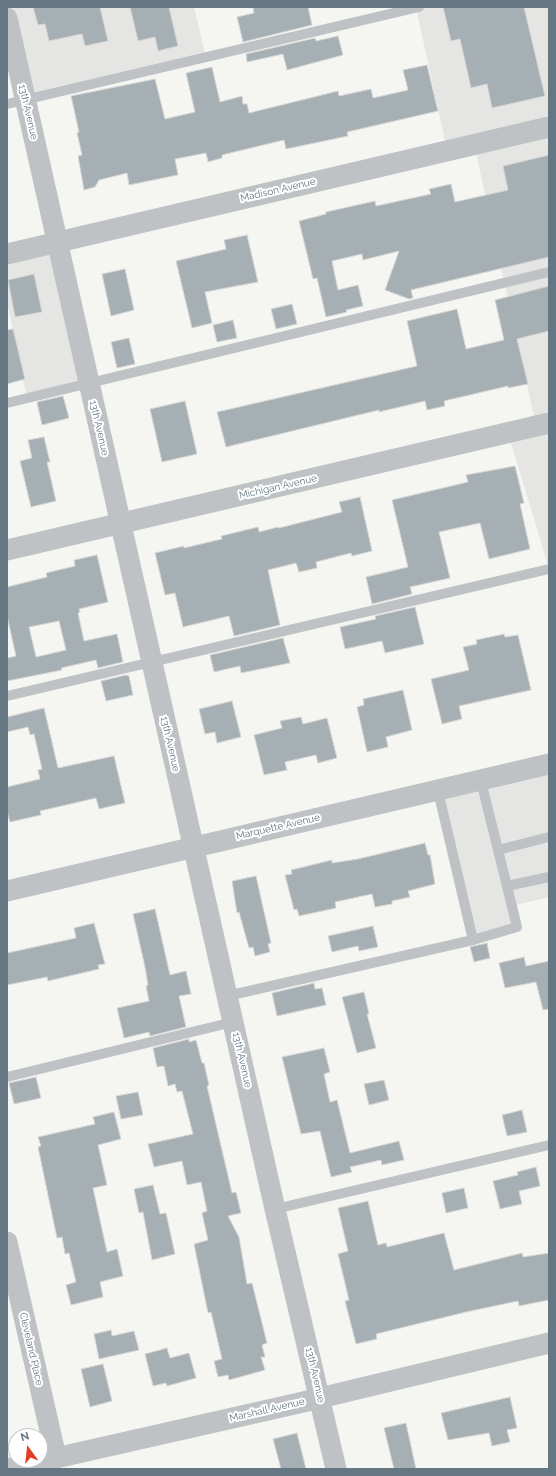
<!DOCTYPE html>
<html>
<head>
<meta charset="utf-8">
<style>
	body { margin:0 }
	#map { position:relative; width:556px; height:1476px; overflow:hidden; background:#f5f5f1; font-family:Raleway,sans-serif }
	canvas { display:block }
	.frame { position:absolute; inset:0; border:8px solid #647782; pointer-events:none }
	.north { position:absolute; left:8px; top:1428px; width:40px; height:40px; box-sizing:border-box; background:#fff; border:1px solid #c1c9cd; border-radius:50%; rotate:345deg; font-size:11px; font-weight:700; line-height:16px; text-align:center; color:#647782 }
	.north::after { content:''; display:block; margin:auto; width:14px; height:18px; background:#e33e23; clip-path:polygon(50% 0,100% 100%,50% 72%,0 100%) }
</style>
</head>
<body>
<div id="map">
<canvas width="556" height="1476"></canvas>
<div class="frame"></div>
<div class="north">N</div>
</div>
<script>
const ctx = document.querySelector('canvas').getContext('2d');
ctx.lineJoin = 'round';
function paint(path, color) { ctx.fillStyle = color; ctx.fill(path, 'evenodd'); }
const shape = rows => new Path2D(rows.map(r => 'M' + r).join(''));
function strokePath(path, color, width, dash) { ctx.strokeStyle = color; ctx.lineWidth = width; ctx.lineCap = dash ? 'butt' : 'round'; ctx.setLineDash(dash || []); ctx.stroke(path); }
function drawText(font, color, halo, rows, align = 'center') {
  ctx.font = font + ' Raleway,sans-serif'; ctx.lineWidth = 4; ctx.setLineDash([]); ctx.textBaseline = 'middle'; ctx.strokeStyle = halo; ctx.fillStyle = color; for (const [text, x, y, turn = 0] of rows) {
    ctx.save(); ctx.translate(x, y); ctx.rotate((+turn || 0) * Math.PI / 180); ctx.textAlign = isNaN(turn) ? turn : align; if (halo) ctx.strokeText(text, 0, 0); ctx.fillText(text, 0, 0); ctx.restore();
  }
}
paint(shape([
	[7,7,194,7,206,58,25,100,18,67,7,70],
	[419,7,549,7,549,569,508,433,536,426,474,144,447,150,416,8],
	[57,242,89,384,27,399,7,302,7,254],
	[549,764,549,897,512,906,517,927,473,940,438,791]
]), '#e5e6e4');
const building = shape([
	[33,7,100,7,108,41,85,46,82,34,49,41,45,24,38,25,33,7],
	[130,7,169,7,178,46,158,51,155,37,138,41,130,7],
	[253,7,308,7,312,25,243,42,237,17,254,13,253,7],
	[443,7,524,7,545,96,492,108,487,84,471,88,460,39,451,41,443,7],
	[338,36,343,55,287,70,283,54,247,62,246,54,315,38,316,41,338,36],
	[427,65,438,111,347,132,348,136,286,149,284,140,222,155,222,158,208,162,206,153,175,159,178,175,129,185,127,173,99,180,95,187,84,190,78,156,82,155,77,133,79,132,71,96,155,79,165,119,195,112,186,73,212,67,220,102,242,96,243,104,247,104,249,113,338,91,339,96,371,89,373,98,408,90,403,70,427,65],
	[549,155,549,257,411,290,413,298,409,299,385,290,399,251,363,260,362,254,332,261,338,290,358,285,363,306,346,310,347,312,326,317,317,278,313,279,299,221,326,214,326,212,375,201,376,206,431,194,429,189,451,184,455,202,508,190,503,166,549,155],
	[247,235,258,282,205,292,212,323,192,328,176,261,226,249,224,240,247,235],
	[125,269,134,310,111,316,102,274,125,269],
	[34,274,42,312,15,317,8,280,34,274],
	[549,286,549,331,517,339,528,384,508,388,508,386,444,401,445,406,427,410,425,401,379,412,379,410,226,447,217,412,417,366,407,321,457,309,466,349,504,340,495,300,549,286],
	[292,304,297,324,276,329,271,309,292,304],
	[233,320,237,338,217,342,213,325,233,320],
	[13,329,25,379,7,384,7,330,13,329],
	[129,338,135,364,117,368,111,342,129,338],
	[63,396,69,418,42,425,37,402,63,396],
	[185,401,197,454,162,462,150,409,185,401],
	[44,437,50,462,47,462,56,501,31,507,20,461,32,458,28,440,44,437],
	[515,466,524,503,520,504,530,549,489,559,480,523,439,532,450,578,410,587,412,594,372,604,366,577,408,567,392,500,468,482,466,475,515,466],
	[360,497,372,551,352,556,351,553,316,562,317,568,299,572,296,563,268,570,280,625,234,636,229,616,183,627,175,593,165,595,155,553,184,546,184,548,222,539,221,536,258,527,259,532,278,527,279,528,342,512,339,502,360,497],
	[97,555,108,602,79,609,80,612,78,613,84,641,117,634,123,662,98,668,96,660,61,668,62,670,7,681,7,658,16,656,7,616,7,587,47,577,46,573,75,566,74,560,97,555],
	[59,621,66,650,36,657,29,627,59,621],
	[415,607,424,644,385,653,382,641,345,649,340,627,376,619,375,616,415,607],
	[504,634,505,637,518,635,531,690,459,706,462,719,442,724,431,679,469,670,463,647,477,644,476,640,504,634],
	[283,638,290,663,241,673,240,666,214,672,210,655,283,638],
	[126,675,129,676,133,695,106,701,101,681,126,675],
	[403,690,412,730,386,737,388,747,367,752,357,707,364,705,363,699,403,690],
	[232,701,241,737,217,743,215,732,205,734,199,709,232,701],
	[44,708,58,768,114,756,125,803,99,809,96,798,40,811,41,815,10,822,7,811,7,787,40,779,38,770,42,769,34,734,30,735,28,727,7,732,7,717,44,708],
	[301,717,303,724,327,718,337,758,318,763,316,755,285,762,287,770,264,775,254,735,282,728,280,721,301,717],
	[425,843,428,855,430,855,435,884,408,891,410,897,392,901,392,904,375,907,372,894,335,902,336,908,299,916,297,909,294,910,285,875,292,874,291,870,332,860,332,863,358,859,425,843],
	[256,876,271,943,268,944,270,952,255,956,253,947,249,948,239,912,237,913,232,881,256,876],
	[155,909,170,975,186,971,191,994,179,996,186,1027,150,1036,149,1032,124,1038,117,1008,149,1001,146,986,148,985,145,967,133,914,155,909],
	[94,923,105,964,98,965,99,969,48,981,47,977,7,985,7,953,76,938,74,928,94,923],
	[373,926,378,947,359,951,358,946,332,952,328,936,373,926],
	[487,943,490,958,474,962,470,947,487,943],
	[524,957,526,966,549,961,549,1009,543,1010,536,982,505,988,499,963,524,957],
	[314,983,315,989,322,988,326,1005,277,1016,272,993,314,983],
	[364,992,369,1014,367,1014,376,1048,357,1053,342,997,364,992],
	[189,1039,189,1042,196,1040,202,1063,204,1063,209,1085,207,1086,232,1193,236,1192,241,1213,228,1216,239,1237,247,1284,252,1283,267,1343,262,1345,265,1357,261,1357,265,1370,229,1380,228,1375,218,1377,214,1361,222,1359,211,1312,208,1313,194,1244,208,1240,202,1213,207,1211,201,1182,187,1185,182,1161,154,1167,148,1144,193,1134,182,1091,177,1092,175,1084,168,1086,164,1066,157,1067,153,1048,189,1039],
	[324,1048,330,1072,324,1074,330,1102,337,1100,350,1153,399,1141,404,1160,382,1165,381,1160,350,1167,352,1172,331,1177,320,1131,301,1134,282,1057,324,1048],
	[36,1077,41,1098,14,1104,9,1083,36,1077],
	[384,1080,389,1100,369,1105,364,1084,384,1080],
	[138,1092,143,1115,121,1119,116,1096,138,1092],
	[522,1110,527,1132,507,1136,502,1115,522,1110],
	[114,1112,121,1139,98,1145,107,1185,93,1188,107,1252,117,1249,123,1276,100,1282,103,1297,71,1305,66,1285,76,1282,69,1253,65,1254,62,1237,57,1238,38,1147,41,1146,38,1137,95,1124,93,1117,114,1112],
	[536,1167,540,1186,519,1191,522,1204,500,1209,493,1181,518,1175,517,1172,536,1167],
	[153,1185,160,1214,166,1213,175,1254,152,1260,143,1212,139,1213,134,1189,153,1185],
	[464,1188,468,1208,446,1213,442,1193,464,1188],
	[368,1201,378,1245,386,1243,387,1247,444,1233,454,1270,522,1253,523,1257,549,1253,549,1300,519,1306,518,1301,466,1312,376,1334,377,1339,356,1344,345,1301,349,1300,338,1254,348,1251,338,1208,368,1201],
	[111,1330,112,1336,134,1331,139,1350,99,1359,94,1334,111,1330],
	[167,1348,170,1358,189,1353,196,1378,167,1386,166,1383,153,1386,145,1354,167,1348],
	[103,1364,112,1401,90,1407,81,1369,103,1364],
	[510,1397,517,1428,507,1430,510,1442,492,1446,489,1433,448,1440,441,1413,510,1397],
	[406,1423,416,1469,394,1469,384,1428,406,1423],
	[297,1433,306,1469,281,1469,273,1439,297,1433]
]);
paint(building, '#a6b0b4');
strokePath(building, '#d6d6d4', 1);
strokePath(shape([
	[7,104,419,7],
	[7,403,549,272],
	[7,696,549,569],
	[438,791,473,940],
	[498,850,549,837],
	[507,886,549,877],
	[227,996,473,940,517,927,481,781],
	[7,1077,233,1022],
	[275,1209,549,1145]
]), '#bec2c5', 10);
strokePath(shape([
	[7,18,275,1209,336,1469],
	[7,254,549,127],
	[7,550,549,423],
	[7,891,549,764],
	[7,1242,56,1457],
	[7,1469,299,1403,549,1343]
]), '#bec2c5', 21);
drawText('10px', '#647782', '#fff', [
	["13th Avenue",28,112,77],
	["Madison Avenue",278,190,-13],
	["13th Avenue",99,428,77],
	["Michigan Avenue",278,487,-13],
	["13th Avenue",170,744,77],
	["Marquette Avenue",278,827,-13],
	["13th Avenue",242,1060,77],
	["Cleveland Place",31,1349,77],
	["13th Avenue",315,1375,77],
	["Marshall Avenue",267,1410,-13]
]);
</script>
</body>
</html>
